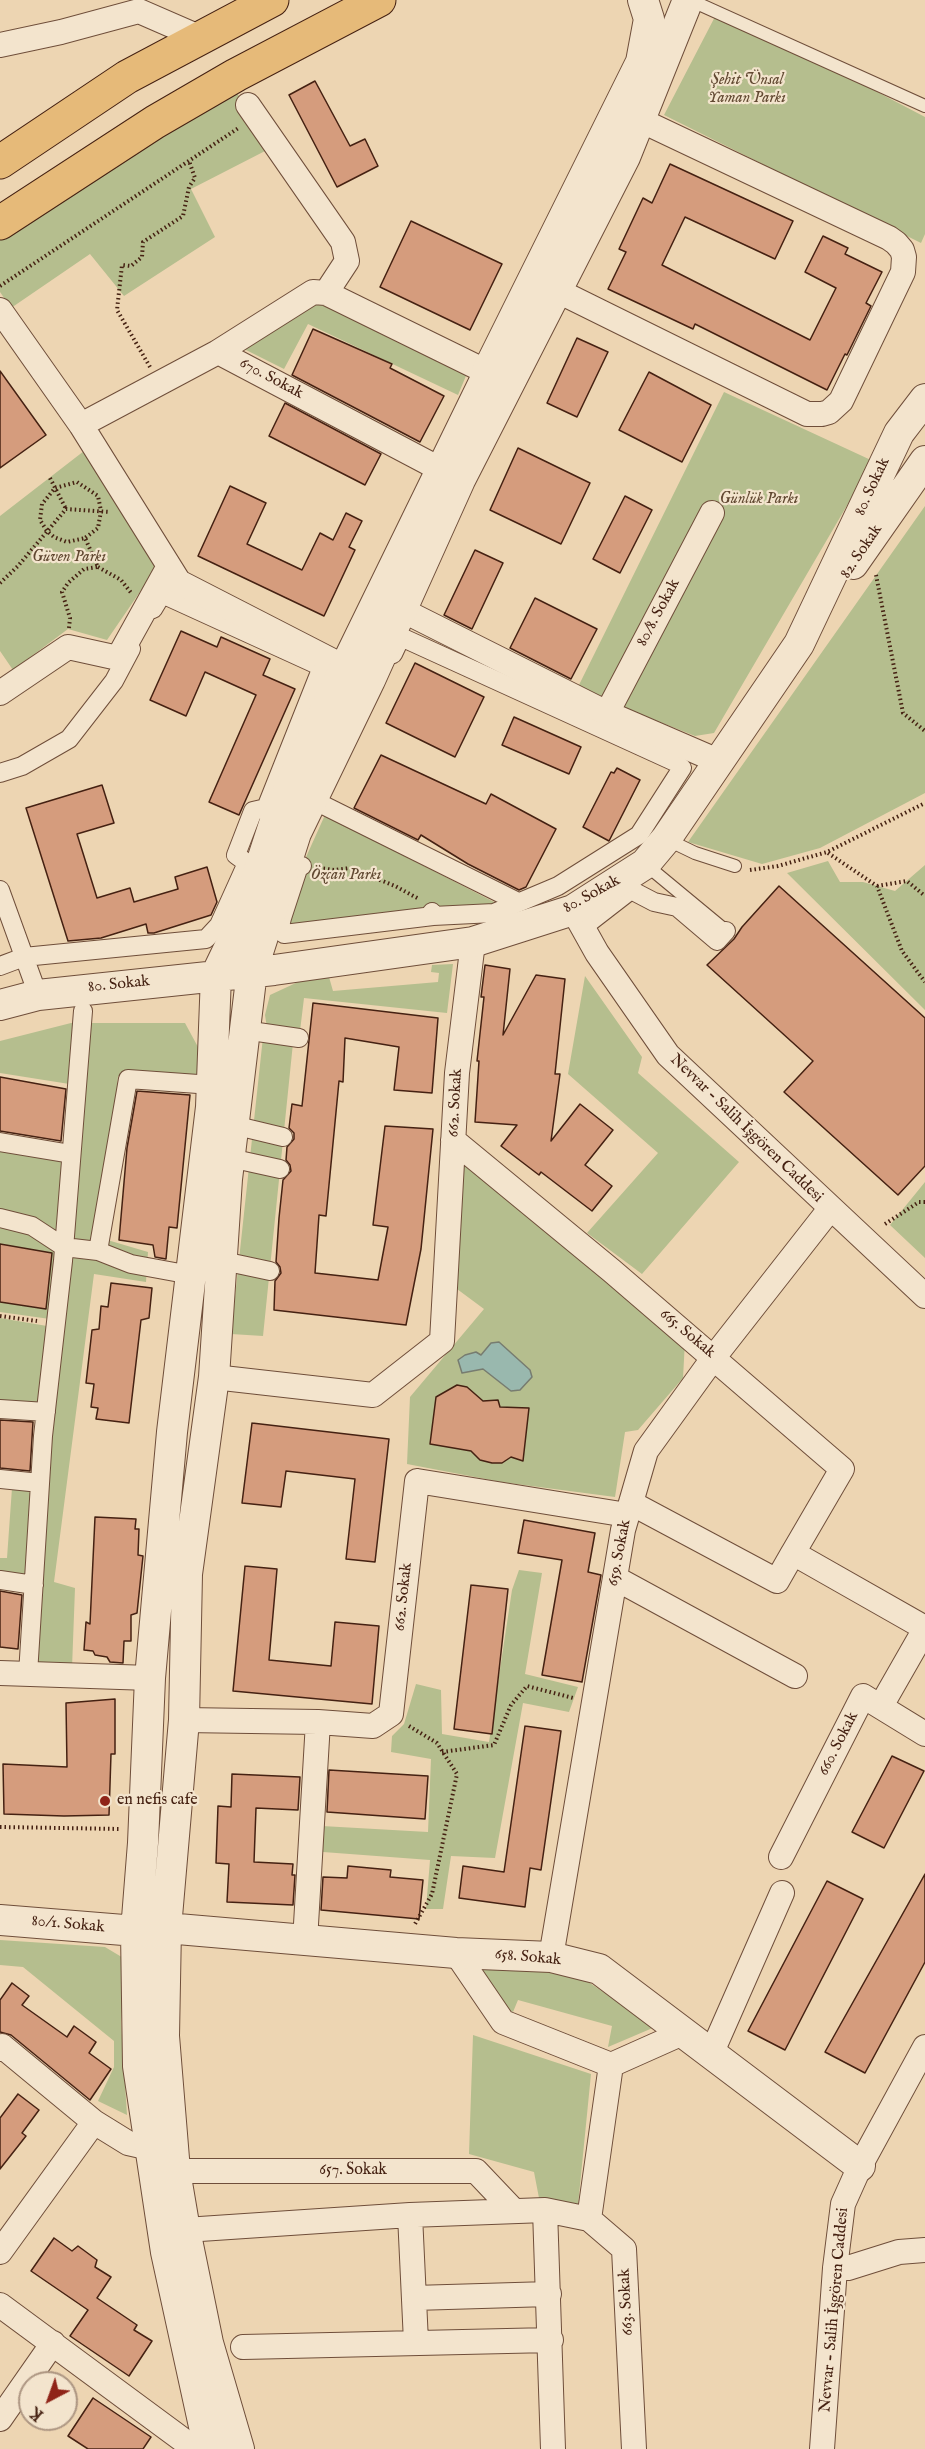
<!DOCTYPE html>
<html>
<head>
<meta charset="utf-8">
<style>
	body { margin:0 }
	#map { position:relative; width:925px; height:2449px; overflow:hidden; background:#edd5b2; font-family:"IM FELL English",serif }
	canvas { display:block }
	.north { position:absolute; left:18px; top:2371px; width:60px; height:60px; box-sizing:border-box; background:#f3e4cd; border:2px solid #ad9682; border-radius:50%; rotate:221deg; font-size:16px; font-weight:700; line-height:24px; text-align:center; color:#452112 }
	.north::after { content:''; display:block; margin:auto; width:21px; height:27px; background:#8f2418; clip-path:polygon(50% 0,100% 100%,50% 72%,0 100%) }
</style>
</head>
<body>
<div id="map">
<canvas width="925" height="2449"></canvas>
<div class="north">K</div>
</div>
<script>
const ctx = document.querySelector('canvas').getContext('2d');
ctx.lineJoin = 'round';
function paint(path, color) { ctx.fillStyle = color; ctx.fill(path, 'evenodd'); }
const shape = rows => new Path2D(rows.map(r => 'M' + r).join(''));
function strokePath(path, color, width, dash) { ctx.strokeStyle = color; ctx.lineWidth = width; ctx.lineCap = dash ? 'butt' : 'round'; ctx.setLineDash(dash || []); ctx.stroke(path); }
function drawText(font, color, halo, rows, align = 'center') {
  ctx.font = font + ' "IM FELL English",serif'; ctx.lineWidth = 4.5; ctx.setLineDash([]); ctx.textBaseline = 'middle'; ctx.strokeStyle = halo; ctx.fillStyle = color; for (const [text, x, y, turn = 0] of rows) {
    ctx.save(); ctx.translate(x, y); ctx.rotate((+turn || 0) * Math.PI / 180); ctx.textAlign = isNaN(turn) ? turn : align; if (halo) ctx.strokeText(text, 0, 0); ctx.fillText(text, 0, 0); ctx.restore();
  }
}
paint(shape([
	[719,9,925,117,925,234,921,243,664,115],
	[234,87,267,150,191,189,215,237,124,296,90,254,11,308,0,292,0,236],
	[312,301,324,301,468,371,458,395,308,324,284,369,240,347],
	[724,392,873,461,714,733,695,736,577,689],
	[84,451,157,567,107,640,68,629,13,670,0,651,0,516],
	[925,506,925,793,820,848,762,864,688,842],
	[325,815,498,904,283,929,302,866],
	[828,861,840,882,863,882,895,891,925,865,925,1010,787,873],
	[453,964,447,1013,304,998,300,1031,267,1028,265,1015,270,995,298,982,329,977,333,991,438,982,439,973,431,972,432,965],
	[585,976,642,1057,638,1073,739,1162,642,1274,587,1233,658,1153,568,1074],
	[71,1023,185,1023,198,1047,199,1082,118,1076,104,1239,148,1252,146,1282,94,1274,54,1582,75,1588,72,1668,32,1667,29,1578,0,1576,0,1558,7,1558,12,1488,44,1490,50,1319,0,1312,0,1141,74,1152,82,1086,0,1073,0,1041],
	[263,1037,293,1043,263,1336,231,1334],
	[461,1156,685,1341,683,1378,638,1430,625,1432,615,1497,501,1482,407,1464,410,1397,484,1309,457,1289],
	[925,1182,925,1258,890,1225],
	[0,1318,47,1326,41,1407,0,1404],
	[519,1570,542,1573,525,1674,578,1687,569,1712,523,1703,495,1858,451,1856,443,1909,426,1909,430,1860,323,1852,322,1826,428,1832,431,1759,391,1752,392,1736,404,1724,416,1684,441,1690,442,1734,489,1742,512,1590],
	[0,1940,105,1947,125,1959,121,2022,127,2115,98,2101,114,2067,114,2041,23,1967,0,1965],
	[483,1961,584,1979,655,2027,608,2047,612,2026,518,2000,513,2012,497,2004,483,1980],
	[473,2035,591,2074,578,2205,539,2198,534,2172,469,2154]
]), '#b5be8e');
const water = shape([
	[499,1342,530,1370,532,1377,520,1390,511,1391,483,1369,462,1373,458,1360,465,1355,476,1352,481,1355,491,1343,499,1342]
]);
paint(water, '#99b8ae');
strokePath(water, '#777c70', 1.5);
const building = shape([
	[315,81,350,146,365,139,378,166,337,187,289,95,315,81],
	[670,164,793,221,775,259,685,217,662,265,810,340,836,288,805,272,823,236,848,248,845,254,882,272,866,303,871,306,847,355,845,354,827,390,695,324,693,329,608,289,626,252,619,249,643,198,652,203,670,164],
	[411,221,502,264,470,330,380,287,411,221],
	[313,329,392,364,390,368,444,396,420,442,292,375,313,329],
	[577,338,608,352,577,417,547,403,577,338],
	[0,371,46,435,0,468,0,371],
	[649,372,711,405,682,462,619,430,649,372],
	[285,403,381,454,365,485,269,436,285,403],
	[518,448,590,483,561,544,490,510,518,448],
	[230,486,266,503,247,544,302,570,320,533,333,540,346,513,362,521,349,547,355,550,324,616,198,556,230,486],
	[625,496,652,510,620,573,593,559,625,496],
	[475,550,503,563,472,629,444,615,475,550],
	[535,598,597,629,571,679,510,648,535,598],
	[181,631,217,647,221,637,270,659,263,675,295,689,239,815,209,802,256,695,205,672,186,716,150,700,181,631],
	[415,663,484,697,455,757,386,723,415,663],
	[514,717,581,747,569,774,502,745,514,717],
	[381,755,486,804,491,794,556,829,526,887,519,890,468,864,421,835,418,840,354,808,381,755],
	[617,768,640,780,609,841,583,827,611,772,614,773,617,768],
	[102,785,114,823,77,834,97,898,130,888,134,902,178,889,175,877,207,867,217,902,211,915,154,933,148,933,146,924,101,938,68,941,26,808,102,785],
	[779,886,925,1018,925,1166,898,1195,784,1092,813,1061,707,965,734,939,742,927,779,886],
	[485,965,510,969,503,1035,536,975,565,979,555,1074,560,1074,551,1141,580,1104,613,1130,585,1165,612,1186,592,1211,541,1172,539,1175,501,1146,517,1125,475,1122,479,1061,477,1061,484,997,481,997,485,965],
	[313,1003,438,1018,432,1093,394,1090,399,1047,345,1038,343,1082,339,1081,326,1216,319,1215,315,1273,378,1280,388,1227,373,1225,385,1126,433,1129,421,1249,406,1325,274,1310,275,1281,281,1273,280,1267,276,1262,279,1218,283,1180,291,1171,290,1165,286,1160,287,1147,294,1139,294,1133,289,1128,292,1104,302,1106,313,1003],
	[0,1077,66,1089,61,1141,0,1131,0,1077],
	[137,1091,190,1095,177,1228,169,1227,166,1259,155,1257,153,1245,119,1240,127,1148,137,1091],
	[0,1244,52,1253,46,1309,0,1302,0,1244],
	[111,1283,152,1288,149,1318,141,1320,129,1423,96,1419,98,1408,91,1407,94,1384,86,1383,92,1330,99,1329,101,1306,108,1307,111,1283],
	[457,1385,467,1387,483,1401,498,1400,500,1407,529,1408,523,1461,511,1457,502,1463,492,1463,480,1460,471,1451,430,1444,436,1397,457,1385],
	[0,1420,33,1422,30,1471,0,1468,0,1420],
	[252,1423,389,1439,375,1562,346,1559,355,1479,286,1471,281,1507,242,1503,252,1423],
	[95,1517,136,1519,135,1529,139,1529,138,1555,143,1556,137,1613,131,1615,131,1641,124,1641,123,1663,110,1662,107,1657,95,1655,93,1651,84,1650,86,1622,90,1624,95,1517],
	[524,1520,595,1533,588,1572,601,1575,582,1682,542,1675,562,1560,518,1553,524,1520],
	[245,1566,277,1569,269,1660,331,1666,335,1622,379,1626,372,1704,233,1691,245,1566],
	[471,1585,508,1589,492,1734,454,1729,471,1585],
	[0,1591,22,1595,18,1649,0,1647,0,1591],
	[115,1699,115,1754,111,1754,109,1815,64,1816,4,1814,3,1764,67,1767,66,1703,115,1699],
	[525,1726,561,1731,541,1870,530,1868,525,1907,459,1898,463,1866,504,1872,525,1726],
	[892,1756,924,1771,884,1848,852,1832,892,1756],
	[329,1770,428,1776,425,1819,327,1812,329,1770],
	[232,1774,300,1777,298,1810,256,1808,254,1862,293,1864,292,1875,295,1875,293,1905,227,1902,229,1864,216,1863,218,1806,231,1807,232,1774],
	[348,1866,391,1870,390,1877,423,1880,419,1919,321,1910,323,1877,347,1878,348,1866],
	[925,1874,925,1962,865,2073,825,2052,925,1874],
	[827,1881,863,1899,785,2050,748,2031,827,1881],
	[12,1983,29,1996,22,2005,67,2037,74,2026,96,2042,89,2053,111,2069,90,2100,11,2035,0,2032,0,2000,12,1983],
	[18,2094,39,2110,22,2133,26,2136,0,2169,0,2118,18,2094],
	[54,2238,72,2251,78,2246,97,2260,95,2267,111,2277,97,2298,137,2325,134,2330,152,2341,129,2376,70,2336,88,2310,31,2271,54,2238],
	[93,2398,151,2437,143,2449,88,2449,68,2436,93,2398]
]);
paint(building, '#d59c7d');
strokePath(building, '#452112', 1.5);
const service = shape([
	[690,0,925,106],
	[666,839,695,853,735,866],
	[645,864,726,931]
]);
const pedestrian = shape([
	[393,654,401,637,675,762,682,768,639,835,558,886,494,913,433,916],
	[0,773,22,766,69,739,114,681,131,649],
	[323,805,518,902],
	[302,866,299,866,282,918,279,930,284,934,433,916,432,912],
	[0,890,38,995],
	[582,928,631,890,654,902,677,907,717,941,726,931],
	[0,966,24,957,206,939,219,925,247,863,236,855,253,811,266,808,322,667,162,594,153,609],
	[244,1030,299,1038],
	[233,1125,283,1137],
	[0,1142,71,1154],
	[230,1158,280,1169],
	[0,1218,32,1226,64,1247,98,1251,131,1264,191,1275],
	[98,1251,128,1079,212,1085],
	[223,1261,270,1271],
	[0,1409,46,1412],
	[0,1479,40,1483],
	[0,1580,34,1585],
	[28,1674,43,1436,63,1261,83,1011]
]);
const minor = shape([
	[0,45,61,32,139,11,201,38],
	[248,105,343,242,347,261,326,293],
	[556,290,807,414,822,414,829,412,841,401,903,272,904,257,902,250,896,243,889,238,640,120],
	[0,310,81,425,218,352,455,477],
	[218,352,313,292,326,293,487,372],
	[81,425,179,582,360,675],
	[402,610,607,713,718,761],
	[0,693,68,647,118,658,169,566],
	[607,713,712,513],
	[573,910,597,953,668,1055,925,1296],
	[453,1140,612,1271,842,1469,793,1553],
	[214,1377,373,1395,442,1341,457,1073,473,942],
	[631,1503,777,1581,793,1553,925,1628],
	[615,1578,795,1676],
	[0,1673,150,1678],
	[881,1706,925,1629],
	[184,1720,318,1722,373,1726,391,1714,417,1481,627,1515],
	[781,1857,863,1696,925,1734],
	[305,1941,318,1722],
	[456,1953,503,2022,611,2065,685,2032],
	[551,1957,623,1530,646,1451,714,1357,830,1209],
	[0,2049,2,2046,94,2122,0,2252],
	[712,2052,782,1893],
	[611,2065,589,2219,624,2249,634,2449],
	[94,2122,128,2143,150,2148],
	[175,2171,476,2171,514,2211],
	[545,2210,589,2219],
	[410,2215,416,2342],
	[185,2230,410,2215,545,2210,553,2449],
	[835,2268,848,2268,899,2252,925,2250],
	[414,2298,549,2294],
	[0,2305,195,2449],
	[243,2347,551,2340],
	[0,2419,53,2343],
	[822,2449,835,2268,843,2204,860,2166,925,2047]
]);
const tertiary = shape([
	[853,564,925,461],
	[0,1005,38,995,274,970,473,942,573,910,645,864,666,839,799,644,899,433,925,399],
	[0,1920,136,1931],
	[166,1928,456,1953,551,1957,599,1969,860,2166],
	[209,2449,166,2252,138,2066,136,1931,143,1843,150,1678,172,1432,211,1107,216,975,243,919,276,818,345,667,485,380,487,372,641,62,649,19,643,0],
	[239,2449,208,2343,185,2230,175,2171,164,2036,166,1928,184,1720,187,1574,214,1377,227,1179,252,971,296,833,370,680,460,480,625,157,688,0]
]);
const trunk = shape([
	[0,162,127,77,272,0],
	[0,223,155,122,236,75,379,0]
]);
strokePath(service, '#6f4e3a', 14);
strokePath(pedestrian, '#6f4e3a', 20);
strokePath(minor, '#6f4e3a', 26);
strokePath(tertiary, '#6f4e3a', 32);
strokePath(trunk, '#452112', 35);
strokePath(shape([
	[0,286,240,127],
	[150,367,117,310,122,265,131,266,142,257,143,242,183,216,189,187,195,178,189,161],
	[50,478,66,509],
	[98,567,121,580,132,594],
	[876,575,903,713,925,731],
	[0,583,18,566,66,509,110,512],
	[69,628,70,618,62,592,68,583,84,569,98,567,85,538,67,542,54,537,47,531,40,520,42,504,55,488,77,482,98,496,101,511,98,528,85,538],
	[828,853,877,886,902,951,925,982],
	[319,868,335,870,350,868,395,886,419,899],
	[750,870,778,866,827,852,925,803],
	[877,886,907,881,925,896],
	[885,1224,919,1202,925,1202],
	[0,1316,37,1321],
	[409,1726,437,1743,457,1774,432,1894,415,1924],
	[442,1752,494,1745,511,1705,527,1686,573,1698],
	[0,1827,121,1829]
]), '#452112', 4, [1.5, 3]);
strokePath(service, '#f3e4cd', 12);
strokePath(pedestrian, '#f3e4cd', 18);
strokePath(minor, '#f3e4cd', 24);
strokePath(tertiary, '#f3e4cd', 30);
strokePath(trunk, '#e6ba79', 33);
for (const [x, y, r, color] of [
	[105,1801,6,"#8f2418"]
]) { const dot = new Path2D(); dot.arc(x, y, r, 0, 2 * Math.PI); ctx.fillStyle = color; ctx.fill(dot); strokePath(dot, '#f3e4cd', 2); }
drawText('italic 16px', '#614831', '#f3e4cd', [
	["Şehit Ünsal",747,81],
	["Yaman Parkı",747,99],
	["Günlük Parkı",759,500],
	["Güven Parkı",69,558],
	["Özcan Parkı",346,876]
]);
drawText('16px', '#452112', '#f3e4cd', [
	["670. Sokak",271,379,28],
	["80. Sokak",873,487,-65],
	["82. Sokak",862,552,-56],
	["80/8. Sokak",659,613,-62],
	["80. Sokak",592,895,-29],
	["80. Sokak",119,985,-6],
	["662. Sokak",456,1103,-87],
	["Nevvar - Salih İşgören Caddesi",746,1129,44],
	["665. Sokak",687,1334,40],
	["659. Sokak",620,1553,-79],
	["662. Sokak",404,1597,-84],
	["660. Sokak",839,1744,-63],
	["80/1. Sokak",68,1925,5],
	["658. Sokak",528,1958,5],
	["657. Sokak",353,2171],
	["663. Sokak",627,2302,-93],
	["Nevvar - Salih İşgören Caddesi",835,2310,-85]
]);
drawText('16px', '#452112', '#f3e4cd', [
	["en nefis cafe",117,1801]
], 'left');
</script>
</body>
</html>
